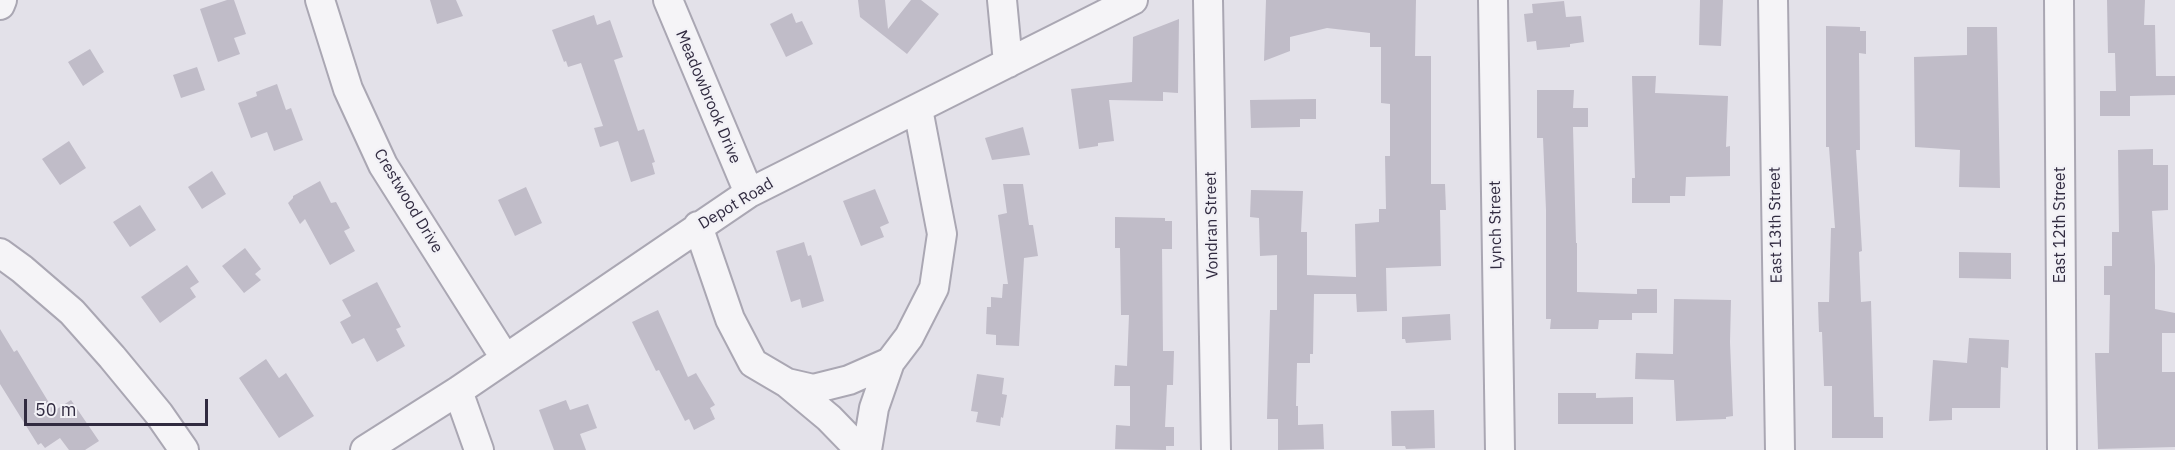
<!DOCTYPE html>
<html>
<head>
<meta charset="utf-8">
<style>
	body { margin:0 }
	#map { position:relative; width:2175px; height:450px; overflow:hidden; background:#e3e1e9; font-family:"IBM Plex Sans",sans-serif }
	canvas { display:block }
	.scale { position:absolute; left:24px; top:399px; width:184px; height:27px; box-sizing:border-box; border:3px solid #312b40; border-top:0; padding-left:8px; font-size:18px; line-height:21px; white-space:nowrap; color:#312b40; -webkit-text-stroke:4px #f2f1f6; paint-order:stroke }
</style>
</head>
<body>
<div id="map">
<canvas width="2175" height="450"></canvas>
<div class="scale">50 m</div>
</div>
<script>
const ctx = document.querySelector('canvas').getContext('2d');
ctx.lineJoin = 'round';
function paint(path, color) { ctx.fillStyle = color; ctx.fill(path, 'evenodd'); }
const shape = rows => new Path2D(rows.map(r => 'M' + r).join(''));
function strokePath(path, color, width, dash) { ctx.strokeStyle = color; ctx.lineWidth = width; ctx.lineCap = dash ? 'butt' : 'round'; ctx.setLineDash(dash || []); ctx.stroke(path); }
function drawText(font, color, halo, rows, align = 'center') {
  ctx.font = font + ' "IBM Plex Sans",sans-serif'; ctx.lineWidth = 4.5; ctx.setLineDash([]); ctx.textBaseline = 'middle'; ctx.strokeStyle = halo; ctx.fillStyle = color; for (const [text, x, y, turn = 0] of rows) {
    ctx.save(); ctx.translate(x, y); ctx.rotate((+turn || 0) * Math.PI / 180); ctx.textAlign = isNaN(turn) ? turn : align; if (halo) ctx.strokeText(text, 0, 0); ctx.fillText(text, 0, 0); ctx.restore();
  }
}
paint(shape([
	[227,0,234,0,246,34,234,38,240,54,218,62,200,9],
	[430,0,456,0,463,16,437,24],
	[858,0,885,0,888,29,911,0,921,0,939,14,907,54,860,17],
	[1266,0,1416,0,1415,56,1431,56,1431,184,1445,184,1446,210,1440,210,1441,266,1386,268,1387,311,1357,312,1356,294,1314,294,1313,354,1310,354,1310,363,1297,363,1296,406,1298,406,1298,425,1323,424,1324,449,1278,450,1278,419,1267,419,1270,310,1277,310,1277,255,1260,256,1259,218,1250,217,1251,190,1303,191,1301,232,1307,232,1307,275,1356,277,1355,224,1379,222,1379,209,1386,209,1385,156,1390,156,1390,104,1381,103,1381,47,1370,47,1370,33,1327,28,1290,37,1290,51,1264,61],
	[1700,0,1723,0,1721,46,1699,45],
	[2107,0,2145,0,2144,25,2155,25,2156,76,2175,76,2175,95,2130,96,2130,116,2100,116,2100,91,2116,91,2115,53,2108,53],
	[1564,1,1566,17,1581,16,1584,42,1570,44,1570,47,1537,50,1536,41,1527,42,1524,14,1533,13,1532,4],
	[792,13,796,23,802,21,813,44,786,57,770,24],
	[594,15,597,25,610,20,623,57,614,60,638,131,644,129,655,162,652,163,655,174,631,182,618,141,600,147,594,128,603,126,581,63,568,67,566,61,564,62,552,30],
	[1179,19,1178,93,1163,92,1163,101,1109,100,1114,141,1098,143,1098,146,1079,149,1071,89,1132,82,1133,37],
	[1826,26,1860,27,1860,31,1866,31,1866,54,1859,53,1860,150,1856,150,1862,251,1859,252,1861,302,1871,301,1874,417,1883,417,1883,438,1832,438,1832,386,1824,386,1822,332,1819,332,1818,302,1829,302,1831,228,1835,228,1829,147,1826,147],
	[1967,27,1997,27,2000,188,1959,187,1960,150,1915,147,1914,57,1967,55],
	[90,49,104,72,83,86,68,62],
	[197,67,205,90,181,98,173,75],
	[1632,76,1656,76,1655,93,1728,96,1726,147,1730,146,1730,176,1686,177,1685,196,1670,196,1670,203,1632,203,1632,178,1635,178],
	[277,84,286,110,291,108,303,140,274,151,267,132,251,138,238,103,257,96,256,92],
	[1537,90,1574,90,1573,108,1588,108,1588,127,1573,127,1576,243,1577,243,1577,292,1637,294,1637,289,1657,289,1657,313,1632,313,1632,320,1599,320,1598,329,1550,329,1551,319,1546,319,1546,210,1543,138,1537,138],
	[1316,99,1316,119,1300,119,1300,127,1251,128,1250,100],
	[1023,127,1030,155,992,160,985,138],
	[69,141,86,168,60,185,42,159],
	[2153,149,2153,165,2168,165,2168,210,2152,211,2155,266,2155,309,2175,313,2175,333,2162,333,2162,372,2175,372,2175,447,2098,449,2095,353,2109,353,2110,295,2104,295,2104,266,2112,266,2112,232,2119,232,2118,150],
	[212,171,226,194,202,209,188,187],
	[320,181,331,203,336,202,350,228,344,231,355,251,330,265,305,219,300,224,288,203,293,198,293,196],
	[1003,184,1023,184,1029,225,1033,225,1038,256,1024,258,1019,346,996,345,996,335,986,334,987,307,991,307,991,297,1002,298,1003,284,1008,284,998,215,1007,213],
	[526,187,542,223,515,236,498,200],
	[875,189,889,223,880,227,884,237,861,246,843,201],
	[140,205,156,230,130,247,113,222],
	[1115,217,1165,218,1165,221,1172,221,1172,249,1162,249,1163,351,1174,351,1173,385,1167,385,1165,427,1174,427,1174,446,1166,446,1166,450,1115,449,1116,425,1130,426,1130,386,1114,386,1115,365,1127,366,1129,315,1121,315,1120,248,1115,248],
	[804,242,808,256,811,255,824,301,802,308,800,299,791,302,776,251],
	[245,248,261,269,255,274,261,280,244,293,222,266],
	[1959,252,2011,253,2011,279,1959,278],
	[187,265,199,282,190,288,196,297,160,323,141,297],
	[377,282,401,327,396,329,405,346,377,362,364,338,352,344,340,322,351,316,342,300],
	[1674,299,1731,300,1730,342,1733,416,1726,417,1726,419,1676,421,1674,380,1635,379,1636,353,1673,354],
	[658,310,688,377,696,373,715,405,710,408,715,419,694,430,689,419,685,421,659,370,656,371,632,322],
	[1450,314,1451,340,1406,343,1405,339,1402,339,1402,317],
	[0,329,14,352,17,350,54,411,71,400,99,441,85,450,69,450,60,438,45,448,41,443,38,445,0,384],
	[1969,338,2009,340,2008,368,2001,367,2000,408,1952,408,1952,420,1929,421,1933,360,1967,363],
	[266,359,279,378,286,373,314,416,279,438,239,378],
	[977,374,1004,378,1002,394,1007,395,1003,418,1001,417,1000,426,976,422,978,412,971,411],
	[1558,393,1596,393,1596,398,1633,397,1633,424,1558,424],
	[566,400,570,410,588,404,597,428,580,434,586,450,554,450,539,410],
	[1434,410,1435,448,1406,449,1405,446,1392,446,1391,411]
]), '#c0bcc8');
const minor = shape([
	[320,0,348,89,383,165,505,358],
	[668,0,749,193],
	[1002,0,1008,63],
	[1208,0,1216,450],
	[1493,0,1500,450],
	[1773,0,1780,450],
	[2059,0,2062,450],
	[0,5,2,0],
	[698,226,730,319,753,363,787,383,813,389,849,380,890,362,909,337,934,288,942,234,918,109],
	[0,253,22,269,72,312,112,357,159,414,184,450],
	[787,383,829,418,860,450],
	[458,391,479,450],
	[365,450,458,391,749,193,1133,0],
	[867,450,874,408,890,362]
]);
strokePath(minor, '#aaa7b3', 32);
strokePath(minor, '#f5f4f7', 28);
drawText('16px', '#312b40', '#f2f1f6', [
	["Meadowbrook Drive",708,97,67],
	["Crestwood Drive",408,201,59],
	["Depot Road",736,204,-31],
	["Vondran Street",1212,225,-91],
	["Lynch Street",1496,225,-91],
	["East 13th Street",1776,225,-91],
	["East 12th Street",2060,225,-90]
]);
</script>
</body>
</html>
